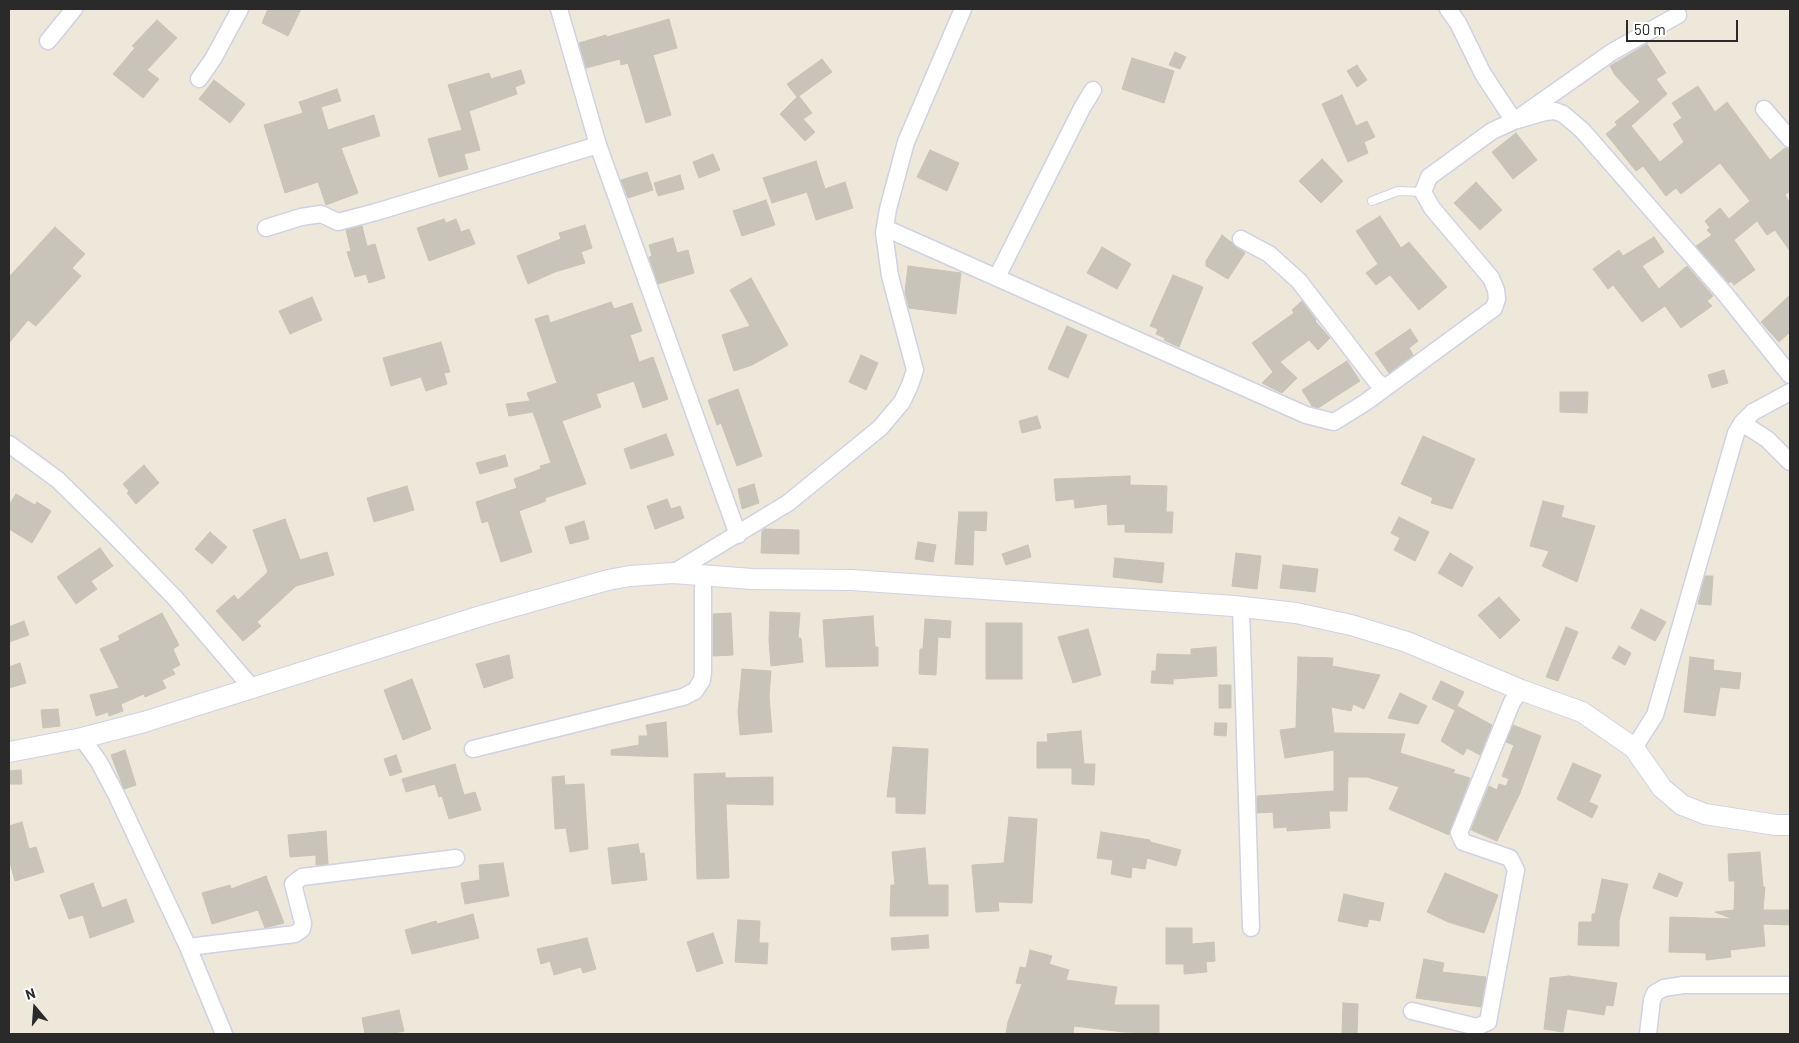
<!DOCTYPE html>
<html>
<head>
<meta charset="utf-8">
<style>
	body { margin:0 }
	#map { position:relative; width:1799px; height:1043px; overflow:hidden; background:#ede8da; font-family:Barlow,sans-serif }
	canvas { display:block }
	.frame { position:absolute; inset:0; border:10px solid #2a2a2a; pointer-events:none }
	.north { position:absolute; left:10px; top:983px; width:50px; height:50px; -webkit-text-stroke:4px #fff; paint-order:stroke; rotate:342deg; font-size:14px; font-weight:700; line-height:20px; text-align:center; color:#2a2a2a }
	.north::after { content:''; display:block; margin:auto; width:18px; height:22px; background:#2a2a2a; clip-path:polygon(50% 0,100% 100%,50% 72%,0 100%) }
	.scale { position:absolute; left:1626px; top:20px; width:112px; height:22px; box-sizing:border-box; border:2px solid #2a2a2a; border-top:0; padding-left:6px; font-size:15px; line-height:18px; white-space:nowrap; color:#2a2a2a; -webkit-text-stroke:4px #fff; paint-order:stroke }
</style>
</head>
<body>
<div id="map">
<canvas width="1799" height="1043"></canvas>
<div class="frame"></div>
<div class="north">N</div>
<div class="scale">50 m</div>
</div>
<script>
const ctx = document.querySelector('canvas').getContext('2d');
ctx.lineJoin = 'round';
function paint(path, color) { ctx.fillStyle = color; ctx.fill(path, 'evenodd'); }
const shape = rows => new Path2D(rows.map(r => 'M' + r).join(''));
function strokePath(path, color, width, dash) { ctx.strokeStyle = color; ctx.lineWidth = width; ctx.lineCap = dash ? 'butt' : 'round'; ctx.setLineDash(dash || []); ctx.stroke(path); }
const building = shape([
	[268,9,301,9,288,36,262,23,268,9],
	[669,19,677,48,653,55,671,115,646,123,628,63,621,65,620,59,586,68,579,43,606,35,607,37,669,19],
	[157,20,177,38,147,70,159,79,143,98,113,74,135,48,132,46,157,20],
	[1647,44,1666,73,1656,79,1667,94,1631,126,1660,162,1684,142,1673,124,1682,118,1672,103,1698,86,1715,112,1727,102,1770,160,1785,148,1790,149,1790,191,1785,195,1790,203,1790,251,1775,230,1767,235,1757,221,1734,240,1755,270,1734,285,1731,281,1729,283,1696,246,1712,235,1707,230,1710,228,1705,221,1720,208,1729,219,1750,201,1720,163,1681,194,1676,188,1666,196,1643,166,1636,171,1606,134,1617,125,1615,122,1640,102,1615,75,1610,66,1647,44],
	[1175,52,1186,57,1180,69,1169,65,1175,52],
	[1132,58,1174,71,1164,103,1122,89,1132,58],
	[822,59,832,72,799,96,812,113,803,119,815,132,805,141,780,114,798,96,797,97,787,84,822,59],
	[1357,65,1367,80,1357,87,1347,71,1357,65],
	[521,70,525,83,515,87,517,94,469,111,480,150,464,154,468,169,439,177,428,139,462,130,448,85,489,73,491,79,521,70],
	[214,80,245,104,230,123,199,99,214,80],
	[337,89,341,101,321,107,328,130,374,115,380,136,341,148,358,193,326,205,318,182,285,193,264,125,303,113,299,102,337,89],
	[1342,95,1356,126,1367,121,1375,137,1364,142,1368,153,1348,162,1322,104,1342,95],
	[1516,133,1537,160,1513,179,1492,152,1516,133],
	[930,150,959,163,947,191,917,177,930,150],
	[713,154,720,170,699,178,693,162,713,154],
	[1322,159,1343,181,1321,203,1299,181,1322,159],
	[816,161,825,189,845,182,853,208,816,220,807,192,772,203,763,178,816,161],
	[647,172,653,190,628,198,621,180,647,172],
	[680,175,684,189,658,196,654,183,680,175],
	[1476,182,1502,210,1480,230,1454,203,1476,182],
	[766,200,775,225,742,236,733,211,766,200],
	[1380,216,1401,248,1409,242,1447,287,1419,310,1390,275,1376,285,1366,273,1378,264,1356,231,1380,216],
	[444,219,446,223,456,219,461,232,469,229,475,244,429,261,417,228,444,219],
	[585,225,592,248,581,252,585,263,555,272,528,284,517,256,561,239,559,233,585,225],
	[362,226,367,246,375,244,385,278,369,283,366,274,355,277,347,252,351,251,346,230,362,226],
	[55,227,85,254,72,268,81,276,36,326,28,320,9,343,9,277,55,227],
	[1222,235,1245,253,1228,279,1206,266,1206,261,1222,235],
	[1654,237,1664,252,1642,266,1659,289,1687,266,1713,296,1707,301,1712,306,1681,328,1665,306,1642,322,1613,285,1608,289,1593,269,1619,250,1623,256,1654,237],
	[673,238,677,253,688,250,694,273,658,284,649,257,652,256,649,245,673,238],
	[1102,247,1131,264,1117,289,1087,273,1102,247],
	[908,266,961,273,956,314,909,308,905,292,908,266],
	[1173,275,1203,287,1179,347,1164,340,1165,338,1156,334,1158,329,1150,326,1173,275],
	[751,278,788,345,752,365,734,371,722,335,750,326,730,290,751,278],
	[1790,295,1790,332,1779,342,1761,322,1790,295],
	[312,297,322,320,290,334,279,311,312,297],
	[1302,301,1316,320,1315,321,1330,338,1318,350,1309,340,1280,362,1297,378,1282,393,1262,383,1273,372,1252,343,1294,313,1292,310,1302,301],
	[611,302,614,309,632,303,642,331,630,335,639,362,653,357,668,399,643,408,634,381,596,394,601,407,562,421,586,484,545,498,546,501,519,511,532,552,501,562,488,521,482,523,476,502,517,488,514,479,541,469,540,466,551,463,533,412,509,416,506,404,530,401,527,393,557,383,535,319,548,315,550,323,611,302],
	[1067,326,1087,335,1068,378,1048,369,1067,326],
	[1410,329,1418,341,1409,348,1413,355,1389,373,1375,353,1410,329],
	[441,342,450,372,444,373,447,384,426,391,421,377,391,386,383,358,441,342],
	[861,355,878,363,866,390,849,382,861,355],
	[1347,361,1360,381,1318,408,1312,406,1302,390,1347,361],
	[1724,370,1728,383,1712,388,1708,375,1724,370],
	[738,389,762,456,737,466,721,423,717,425,708,400,738,389],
	[1560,392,1588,392,1587,413,1560,412,1560,392],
	[1037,416,1041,428,1022,433,1019,421,1037,416],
	[666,434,674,455,631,469,624,449,666,434],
	[1423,436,1475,459,1452,509,1431,503,1433,498,1401,484,1423,436],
	[505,455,508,466,480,474,476,463,505,455],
	[144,465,159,483,136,504,127,493,129,491,123,484,144,465],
	[1130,476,1130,485,1167,486,1166,512,1173,512,1172,533,1125,532,1125,524,1108,525,1107,504,1075,508,1074,499,1056,501,1054,479,1130,476],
	[754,484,759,503,742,509,738,489,754,484],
	[407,486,414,510,374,522,367,498,407,486],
	[16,494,35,505,37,502,51,511,32,543,9,529,9,505,16,494],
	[667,499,671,509,680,506,684,518,655,529,647,506,667,499],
	[1543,501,1564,506,1561,517,1595,526,1577,582,1542,566,1549,551,1530,546,1543,501],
	[959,512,987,512,986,531,974,530,973,565,955,564,959,512],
	[1399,517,1429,532,1415,561,1394,550,1400,538,1391,533,1399,517],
	[285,519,300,560,327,552,334,575,296,586,257,622,261,626,243,641,216,611,234,595,238,600,268,572,253,530,285,519],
	[584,521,589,539,570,544,565,527,584,521],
	[765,529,799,530,799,554,761,553,762,531,765,529],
	[210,532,227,547,212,564,195,549,210,532],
	[918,542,936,545,933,562,915,559,918,542],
	[1028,545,1031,557,1006,565,1002,554,1028,545],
	[100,548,113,566,91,581,97,589,76,604,57,577,100,548],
	[1236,553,1261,556,1257,589,1232,586,1236,553],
	[1450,553,1473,567,1462,587,1438,573,1450,553],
	[1115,558,1164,563,1162,583,1113,577,1115,558],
	[1283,565,1318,569,1315,592,1280,588,1283,565],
	[1705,576,1713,576,1711,605,1698,604,1705,576],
	[1499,597,1520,620,1500,639,1478,615,1499,597],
	[1641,609,1666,622,1655,641,1631,628,1641,609],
	[770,612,800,613,798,638,801,638,803,662,771,666,769,640,770,612],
	[162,613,179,645,173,649,180,665,172,669,175,674,162,680,166,688,145,697,144,694,121,704,123,711,109,716,108,712,96,716,90,695,119,688,100,649,120,640,118,636,162,613],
	[731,613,733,655,713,656,713,614,731,613],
	[873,616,875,647,878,647,878,666,826,667,823,620,873,616],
	[925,619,951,621,950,638,938,637,936,675,919,674,920,649,923,649,925,619],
	[24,621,29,635,9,642,9,627,24,621],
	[986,623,1022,623,1022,679,986,679,986,623],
	[1566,627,1578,632,1558,681,1546,677,1566,627],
	[1088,629,1101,675,1073,683,1058,637,1088,629],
	[1619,646,1631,653,1625,665,1612,658,1619,646],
	[1216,647,1217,676,1173,679,1173,684,1151,683,1152,671,1156,671,1157,654,1191,655,1191,649,1216,647],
	[509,655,513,678,484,688,476,664,509,655],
	[1298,657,1333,658,1332,666,1380,675,1364,709,1353,704,1351,711,1331,707,1334,733,1405,734,1400,753,1455,770,1453,773,1470,778,1449,835,1389,809,1399,787,1367,777,1348,777,1347,811,1329,811,1330,828,1287,831,1287,827,1274,828,1273,812,1257,813,1257,796,1334,791,1334,750,1285,758,1280,730,1296,728,1298,657],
	[1690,657,1714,660,1713,670,1741,673,1739,689,1720,687,1715,716,1684,712,1690,657],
	[20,663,26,683,9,688,9,667,20,663],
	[742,669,771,671,769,696,772,732,740,735,738,712,742,669],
	[412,679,431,729,403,740,384,690,412,679],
	[1441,681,1464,692,1455,710,1432,699,1441,681],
	[1219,685,1231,685,1231,708,1219,708,1219,685],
	[1400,693,1427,706,1418,724,1388,718,1400,693],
	[1457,706,1492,725,1480,755,1467,748,1463,755,1441,741,1457,706],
	[58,709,60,726,43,728,41,710,58,709],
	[666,722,668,757,611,755,611,750,639,745,639,736,648,736,646,725,666,722],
	[1215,723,1227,723,1226,736,1214,735,1215,723],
	[1513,725,1541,736,1520,793,1497,841,1471,830,1489,786,1497,790,1499,784,1506,786,1509,779,1502,776,1514,745,1506,742,1513,725],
	[1081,731,1084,764,1095,764,1094,785,1072,784,1072,768,1037,768,1037,742,1048,742,1047,734,1081,731],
	[893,747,928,749,925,814,896,813,896,797,887,797,893,747],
	[125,750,136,785,124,789,111,755,125,750],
	[396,755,402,772,390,776,384,759,396,755],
	[1573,763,1601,775,1589,802,1598,806,1592,818,1557,799,1573,763],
	[455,764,464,795,475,792,481,810,449,819,442,796,439,797,435,784,406,792,402,779,455,764],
	[21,770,22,784,9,784,9,771,21,770],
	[725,773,725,778,773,777,773,805,726,804,729,878,697,879,694,774,725,773],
	[564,776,565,785,584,784,588,849,570,852,566,828,555,829,552,777,564,776],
	[1009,817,1037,819,1032,903,998,902,999,911,976,912,972,865,1004,863,1009,817],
	[22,822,29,849,36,847,44,872,15,881,9,859,9,826,22,822],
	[326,831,328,864,316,865,316,855,290,857,288,835,326,831],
	[1101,832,1150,840,1150,842,1181,850,1176,866,1147,858,1145,869,1132,867,1131,878,1111,874,1113,860,1097,858,1101,832],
	[638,844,640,854,644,853,647,880,612,884,608,848,638,844],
	[925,848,928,885,948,885,948,916,890,916,891,885,895,885,892,852,925,848],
	[1760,852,1763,887,1765,887,1763,910,1790,910,1790,925,1763,924,1765,946,1730,950,1731,957,1706,960,1706,953,1669,952,1670,917,1733,919,1715,912,1734,910,1735,881,1729,881,1728,854,1760,852],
	[503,863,509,896,465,904,461,883,480,880,479,865,503,863],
	[1445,873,1498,895,1484,933,1448,922,1427,912,1445,873],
	[1659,873,1683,883,1677,897,1653,888,1659,873],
	[266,876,284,923,265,928,258,910,212,924,202,893,230,885,231,889,266,876],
	[1602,879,1628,884,1619,921,1619,946,1578,945,1579,922,1592,922,1592,914,1595,914,1602,879],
	[93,883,102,908,126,899,134,922,90,938,83,915,69,919,60,895,93,883],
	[1344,894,1384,903,1380,921,1369,919,1367,927,1338,921,1344,894],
	[473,914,479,938,412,954,405,930,436,921,437,924,473,914],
	[738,920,760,921,759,943,768,943,767,964,735,962,738,920],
	[1166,928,1192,928,1192,944,1214,942,1215,961,1206,962,1207,972,1184,974,1184,964,1166,964,1166,928],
	[713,933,723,963,697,972,687,942,713,933],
	[928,935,929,948,892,950,891,938,928,935],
	[587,938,596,969,583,973,581,967,554,975,550,961,541,964,537,949,587,938],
	[1030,950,1052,956,1049,964,1069,970,1066,980,1117,987,1114,1005,1159,1005,1159,1033,1124,1032,1074,1026,1073,1034,1006,1034,1008,1022,1022,984,1016,983,1020,967,1026,968,1030,950],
	[1424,959,1444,963,1442,972,1486,977,1481,1007,1416,998,1424,959],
	[1569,976,1617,983,1613,1006,1606,1005,1604,1015,1567,1009,1563,1032,1544,1029,1550,978,1569,976],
	[1343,1003,1358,1004,1357,1034,1342,1034,1343,1003],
	[399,1010,404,1031,391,1034,365,1034,362,1018,399,1010]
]);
paint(building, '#c8c4ba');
strokePath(building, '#c8c4b4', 1);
const service = shape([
	[1372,201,1398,191,1423,192]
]);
const minor = shape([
	[559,9,598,145,738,535],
	[1448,9,1458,23,1483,74,1514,121,1612,52,1678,15],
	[48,41,74,9],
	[199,79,213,59,240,9],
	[1764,109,1790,139],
	[266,228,301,217,321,214,338,222,376,212,598,145],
	[885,228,1306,415,1334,422,1366,402,1494,308,1497,299,1496,290,1491,278,1432,208,1423,192,1429,177,1492,131,1514,121,1545,112,1555,111,1563,114,1582,130,1726,295,1790,375],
	[1241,239,1269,254,1299,281,1376,381,1384,387],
	[997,277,1082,108,1093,90],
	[1742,423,1767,439,1790,462],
	[9,444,58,480,110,531,175,598,252,688],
	[673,573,788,503,880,428,902,402,910,385,915,370,890,276,884,233,888,209,906,142,963,9],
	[1241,607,1251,928],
	[82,738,99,762,117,796,188,947,224,1034],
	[1634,748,1655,715,1736,433,1742,423,1753,412,1790,392],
	[473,749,683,697,695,691,702,680,703,671,703,576],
	[188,947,295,934,302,929,303,923,293,884,302,877,456,858],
	[1412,1011,1477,1027,1488,1022,1516,870,1510,858,1463,842,1459,833,1512,702,1521,690],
	[1648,1034,1652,1000,1655,993,1664,988,1683,985,1790,985]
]);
const tertiary = shape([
	[9,752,82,738,144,722,484,615,608,580,630,576,673,573,752,579,851,580,1234,606,1296,613,1351,625,1407,642,1521,690,1582,712,1634,748,1662,788,1682,805,1705,814,1776,825,1790,825]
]);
strokePath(service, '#d0d1e4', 10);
strokePath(minor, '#d0d1e4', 19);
strokePath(tertiary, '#d0d1e4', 22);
strokePath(service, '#fff', 8);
strokePath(minor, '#fff', 16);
strokePath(tertiary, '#fff', 20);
</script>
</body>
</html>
